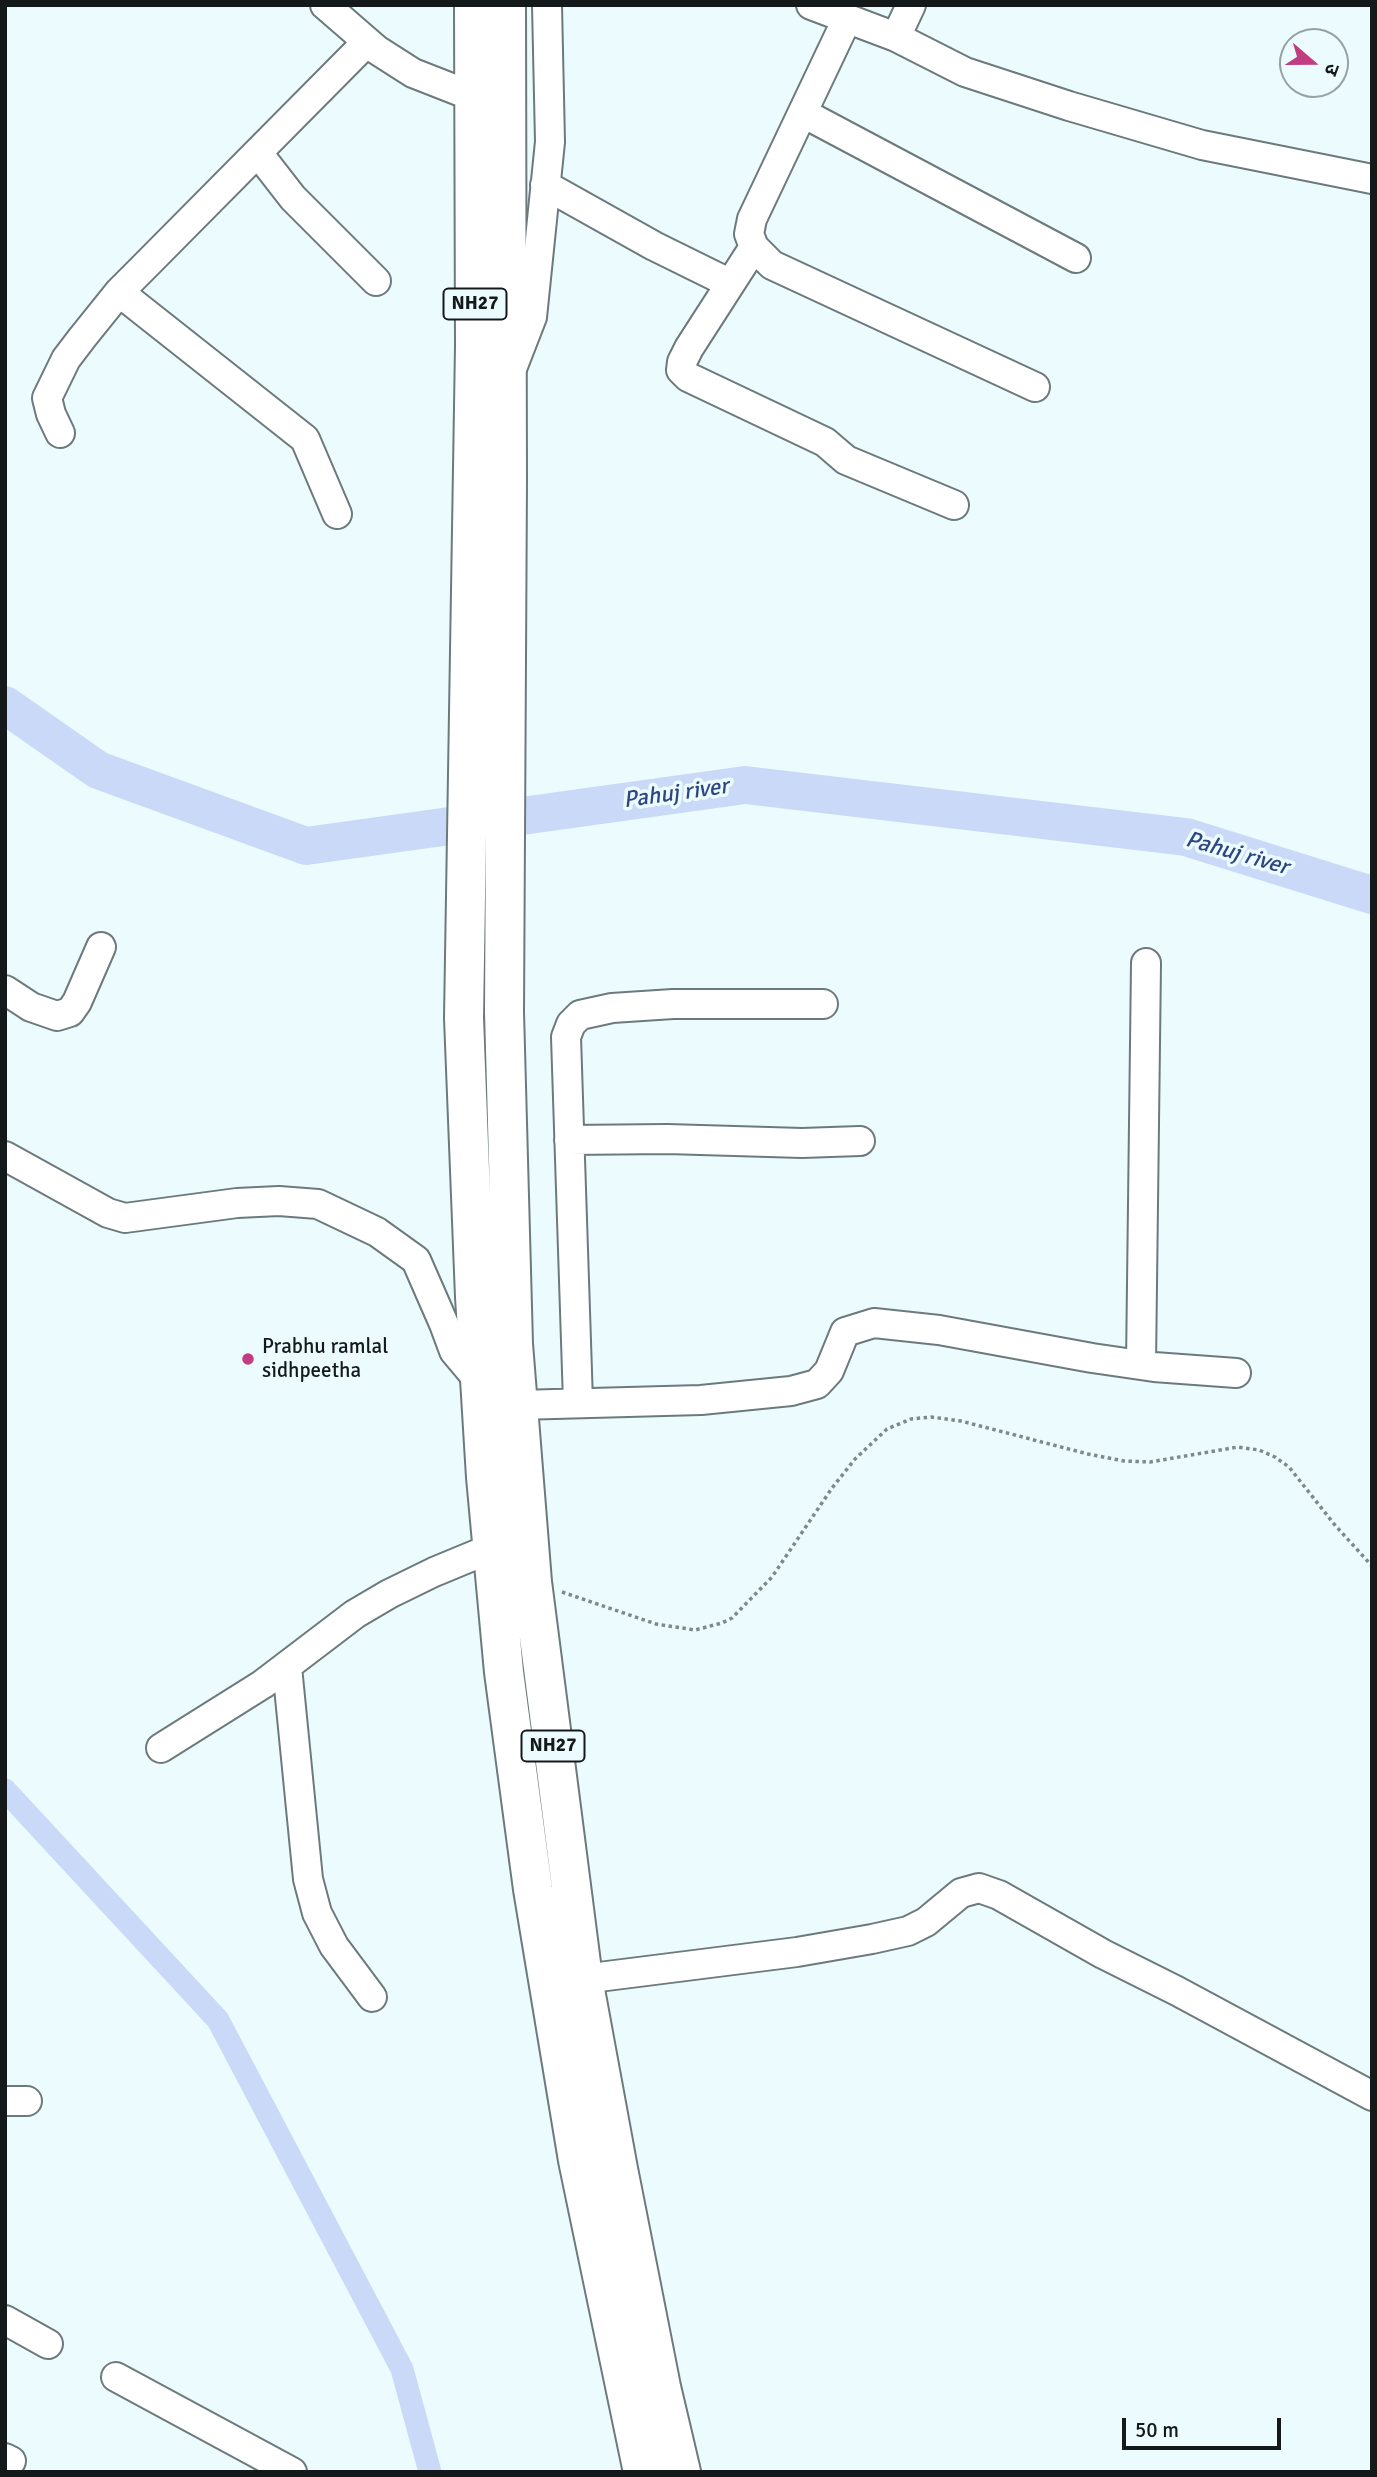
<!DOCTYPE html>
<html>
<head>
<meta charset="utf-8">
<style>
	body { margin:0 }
	#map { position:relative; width:1377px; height:2477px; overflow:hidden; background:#ecfbfe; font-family:Signika,"Noto Sans Devanagari",sans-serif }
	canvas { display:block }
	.frame { position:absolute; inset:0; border:7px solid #14191a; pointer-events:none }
	.north { position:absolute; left:1279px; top:28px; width:70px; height:70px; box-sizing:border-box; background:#ecfbfe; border:2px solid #96a1a3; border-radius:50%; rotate:110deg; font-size:19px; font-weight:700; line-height:28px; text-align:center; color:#14191a }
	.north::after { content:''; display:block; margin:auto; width:24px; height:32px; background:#c13c80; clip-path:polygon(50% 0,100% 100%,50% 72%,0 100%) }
	.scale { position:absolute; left:1122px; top:2418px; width:159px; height:32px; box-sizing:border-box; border:4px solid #14191a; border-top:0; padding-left:9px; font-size:21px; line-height:24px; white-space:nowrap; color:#14191a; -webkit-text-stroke:5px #ecfbfe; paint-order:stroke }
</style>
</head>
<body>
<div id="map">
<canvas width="1377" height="2477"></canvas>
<div class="frame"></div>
<div class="north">उ</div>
<div class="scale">50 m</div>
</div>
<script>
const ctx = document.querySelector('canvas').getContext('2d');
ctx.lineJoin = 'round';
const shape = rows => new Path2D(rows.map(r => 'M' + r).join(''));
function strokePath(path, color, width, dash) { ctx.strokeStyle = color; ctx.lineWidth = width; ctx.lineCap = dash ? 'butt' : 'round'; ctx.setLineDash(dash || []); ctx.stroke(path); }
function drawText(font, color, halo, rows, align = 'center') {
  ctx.font = font + ' Signika,sans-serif'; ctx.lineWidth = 7; ctx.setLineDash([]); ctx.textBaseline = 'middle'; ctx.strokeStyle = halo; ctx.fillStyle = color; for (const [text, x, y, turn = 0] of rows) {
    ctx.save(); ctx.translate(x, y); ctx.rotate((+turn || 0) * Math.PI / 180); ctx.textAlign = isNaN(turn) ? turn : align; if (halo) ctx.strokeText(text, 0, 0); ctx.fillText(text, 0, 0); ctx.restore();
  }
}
strokePath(shape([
	[5,1790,218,2020,402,2369,430,2472]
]), '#cad9f7', 23);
strokePath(shape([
	[5,705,98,770,306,846,745,785,1186,837,1372,895]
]), '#cad9f7', 38);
const minor = shape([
	[325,5,377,50,413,73,459,91],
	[811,5,896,37,965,72,1069,106,1202,145,1372,179],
	[847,19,752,219,749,234,754,247,772,265,1035,387],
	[896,37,911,5],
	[803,113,1076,258],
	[258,153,293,198,376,281],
	[545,185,654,246,729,283],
	[754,247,689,348,682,362,681,370,688,377,825,442,846,460,954,505],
	[119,292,305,439,337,514],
	[513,366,532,317,550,142,547,5],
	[60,433,51,414,47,398,66,359,82,338,119,292,144,267,367,42],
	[5,990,31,1007,57,1016,70,1012,77,1002,101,947],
	[569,1140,667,1139,802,1143,860,1141],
	[5,1156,108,1213,125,1218,237,1203,279,1201,318,1204,377,1232,416,1260,444,1324,454,1351,480,1382],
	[1141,1365,1146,963],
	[578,1402,566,1037,571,1024,580,1015,612,1008,673,1004,823,1004],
	[518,1405,701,1400,791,1391,817,1384,829,1371,845,1332,874,1323,939,1330,1092,1358,1154,1367,1236,1373],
	[287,1667,308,1879,317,1913,334,1946,372,1997],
	[161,1748,263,1684,355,1614,389,1594,434,1572,492,1548],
	[583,1979,797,1952,872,1939,908,1931,926,1922,961,1893,979,1888,999,1895,1103,1954,1177,1991,1372,2096],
	[5,2101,27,2101],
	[5,2320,48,2344],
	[116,2377,292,2472],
	[5,2458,11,2461]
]);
const highway = shape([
	[474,5,475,346,464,1018,475,1297,486,1477,504,1672,533,1889,578,2160,643,2472],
	[506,5,507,481,504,1012,513,1344,532,1582,583,1979,618,2169,661,2387,681,2472]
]);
strokePath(minor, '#6c7a7c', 32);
strokePath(highway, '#6c7a7c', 42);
strokePath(shape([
	[562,1592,656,1624,695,1630,722,1623,732,1618,772,1577,832,1488,855,1459,887,1429,911,1419,931,1417,961,1421,1088,1454,1124,1461,1150,1462,1238,1447,1259,1450,1275,1457,1289,1467,1334,1524,1372,1566]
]), '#7f898b', 3.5, [3.5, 3.5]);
strokePath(minor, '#fff', 28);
strokePath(highway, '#fff', 38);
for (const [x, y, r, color] of [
	[248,1359,7,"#c13c80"]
]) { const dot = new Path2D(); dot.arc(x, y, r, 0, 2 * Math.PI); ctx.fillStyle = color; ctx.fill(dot); strokePath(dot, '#ecfbfe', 2.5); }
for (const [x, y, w] of [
	[475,304,63],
	[553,1746,63]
]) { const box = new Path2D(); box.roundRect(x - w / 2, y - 15.5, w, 31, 5); ctx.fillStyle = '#ecfbfe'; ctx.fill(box); strokePath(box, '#14191a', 2); }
drawText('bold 19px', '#14191a', null, [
	["NH27",475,304],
	["NH27",553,1746]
]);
drawText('21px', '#14191a', '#ecfbfe', [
	["Prabhu ramlal",262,1347],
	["sidhpeetha",262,1371]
], 'left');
drawText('italic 23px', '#2e4682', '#ecfbfe', [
	["Pahuj river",676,794,-8],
	["Pahuj river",1237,854,16]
]);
</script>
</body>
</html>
